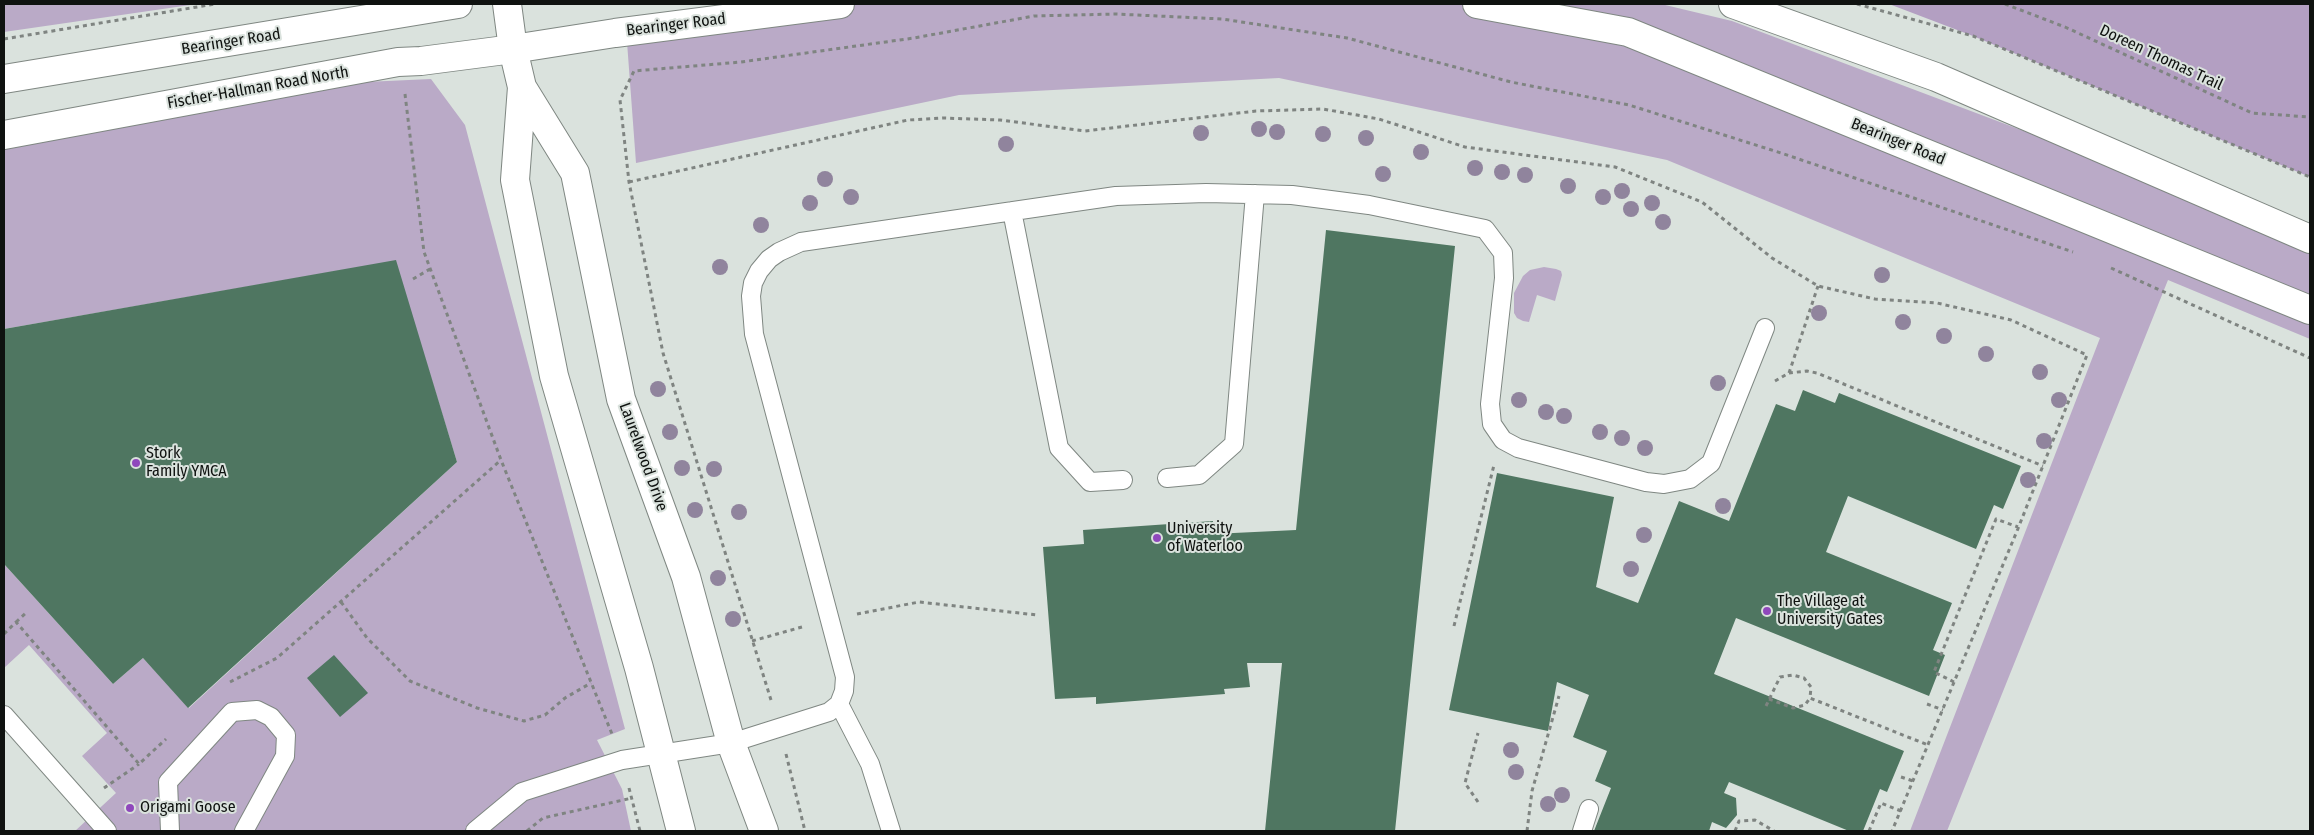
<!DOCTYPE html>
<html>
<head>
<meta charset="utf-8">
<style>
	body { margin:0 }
	#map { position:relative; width:2314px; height:835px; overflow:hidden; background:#dae2dd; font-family:"Fira Sans Condensed",sans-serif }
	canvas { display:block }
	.frame { position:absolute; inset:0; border:5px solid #0f1210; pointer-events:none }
</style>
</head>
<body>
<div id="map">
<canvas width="2314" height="835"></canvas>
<div class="frame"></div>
</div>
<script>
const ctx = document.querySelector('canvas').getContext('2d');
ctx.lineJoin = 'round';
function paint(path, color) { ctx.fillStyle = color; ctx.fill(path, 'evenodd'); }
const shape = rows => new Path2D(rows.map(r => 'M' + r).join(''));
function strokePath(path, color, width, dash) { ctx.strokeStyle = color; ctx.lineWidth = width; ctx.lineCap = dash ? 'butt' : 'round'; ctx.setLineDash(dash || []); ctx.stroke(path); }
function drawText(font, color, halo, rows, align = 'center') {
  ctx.font = font + ' "Fira Sans Condensed",sans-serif'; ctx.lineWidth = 4; ctx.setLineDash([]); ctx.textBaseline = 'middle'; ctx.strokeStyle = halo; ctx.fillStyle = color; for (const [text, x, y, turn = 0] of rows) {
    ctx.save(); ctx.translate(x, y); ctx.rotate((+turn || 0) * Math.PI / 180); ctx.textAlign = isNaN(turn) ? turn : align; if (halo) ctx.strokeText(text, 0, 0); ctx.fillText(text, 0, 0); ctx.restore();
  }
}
paint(shape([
	[4,4,197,4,4,32],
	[852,4,1661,4,1732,21,2207,200,2310,244,2310,339,2168,280,1947,831,1910,831,2100,338,1667,160,1279,78,959,95,636,163,627,42],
	[431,79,465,125,625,729,597,740,622,789,631,831,75,831,116,793,82,756,107,733,29,645,4,668,4,564,113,684,143,658,189,708,457,462,395,261,4,329,4,144,365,82],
	[1544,267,1556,269,1561,271,1562,275,1555,301,1537,295,1529,322,1523,321,1517,318,1514,313,1514,293,1523,276,1530,270]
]), '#baaac7');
paint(shape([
	[1889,4,2310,4,2310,177,1973,36]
]), '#b39fc2');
paint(shape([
	[1326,230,1455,246,1395,831,1265,831,1282,663,1247,663,1250,687,1224,689,1225,694,1096,704,1096,697,1055,699,1043,547,1084,544,1083,530,1213,521,1213,534,1296,530],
	[396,260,457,462,188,708,143,658,113,684,4,564,4,329],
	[1803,390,1835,403,1839,393,2021,466,2003,509,1994,505,1976,549,1848,496,1826,552,1952,603,1933,650,1945,655,1929,696,1736,618,1714,674,1904,751,1887,792,1880,789,1863,831,1849,831,1729,782,1724,793,1736,798,1737,815,1726,828,1712,822,1709,831,1594,831,1611,788,1595,781,1607,751,1573,737,1589,695,1557,682,1548,731,1449,710,1497,473,1614,497,1596,587,1638,603,1679,501,1729,521,1776,404,1795,411],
	[334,655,368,693,340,717,307,678]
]), '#4f7661');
const service = shape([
	[1012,211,1059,448,1090,482,1123,480],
	[1167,478,1199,475,1234,444,1255,194],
	[839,704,870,764,891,831],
	[4,715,107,831],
	[170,831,168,782,232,712,257,710,271,717,286,735,285,756,244,831],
	[475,831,522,792,622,760,731,743,829,712,839,704,844,691,845,677,754,334,751,296,753,283,759,271,769,259,779,252,801,242,1116,196,1206,193,1292,195,1369,205,1485,229,1503,253,1504,278,1490,404,1492,424,1503,440,1518,448,1646,482,1664,484,1690,479,1711,463,1765,328],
	[1582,831,1589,809]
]);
const tertiary = shape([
	[507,4,513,49,522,87,515,180,554,376,639,668,681,831],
	[522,87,575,173,621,399,686,577,731,743,764,831]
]);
const secondary = shape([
	[1477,4,1628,32,2310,310],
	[1733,4,1936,77,2310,239],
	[4,79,458,4],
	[4,135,398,62,421,61,513,49,615,33,840,4]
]);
strokePath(service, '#7f8782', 20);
strokePath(tertiary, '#7f8782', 30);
strokePath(secondary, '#7f8782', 30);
strokePath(shape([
	[1857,4,1973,36,2310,177],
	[2005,4,2065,27,2252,113,2310,117],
	[4,39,215,4],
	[405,94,424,252,501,460,612,734],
	[629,182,908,120,943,118,1000,120,1085,131,1256,111,1323,109,1379,119,1465,147,1615,167,1702,202,1772,258,1818,286,1875,299,1937,303,2011,320,2087,355,2017,531,1892,831],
	[2111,268,2310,358],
	[413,279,430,269],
	[1789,373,1818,286],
	[1775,381,1789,373,1807,371,1817,373,2043,466],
	[341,602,367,638,410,681,477,708,524,721,545,715,565,698,591,683],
	[857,614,919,602,1037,615],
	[16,622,27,612],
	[1454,626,1494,465],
	[4,634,16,622,139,764,166,739],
	[752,641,802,627],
	[230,682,277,658,501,460],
	[1954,682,1934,672,1996,519,2018,527],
	[1769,699,1793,708,1805,705,1810,698],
	[771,700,663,353,629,182,620,100,634,71,741,62,914,38,1034,16,1116,14,1222,19,1347,38,1511,82,1629,105,1781,153,2073,252],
	[1927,704,1943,710],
	[1766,706,1780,677,1793,675,1804,678,1811,687,1810,698,1928,745],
	[786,754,805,831],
	[1901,777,1913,781],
	[104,788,139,764],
	[629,788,640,831],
	[1478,802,1465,783,1478,733],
	[527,831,543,818,632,798],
	[1527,831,1532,791,1559,696],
	[1735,831,1739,821,1755,820,1774,831],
	[1869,831,1881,803,1901,811]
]), '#7f8481', 3, [4, 4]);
strokePath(service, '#fff', 18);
strokePath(tertiary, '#fff', 28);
strokePath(secondary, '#fff', 28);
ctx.fillStyle = '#90849d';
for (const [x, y] of [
	[1259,129],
	[1277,132],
	[1201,133],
	[1323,134],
	[1366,138],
	[1006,144],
	[1421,152],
	[1475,168],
	[1502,172],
	[1383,174],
	[1525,175],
	[825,179],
	[1568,186],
	[1622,191],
	[851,197],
	[1603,197],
	[810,203],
	[1652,203],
	[1631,209],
	[1663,222],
	[761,225],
	[720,267],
	[1882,275],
	[1819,313],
	[1903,322],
	[1944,336],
	[1986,354],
	[2040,372],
	[1718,383],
	[658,389],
	[1519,400],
	[2059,400],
	[1546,412],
	[1564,416],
	[670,432],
	[1600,432],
	[1622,438],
	[2044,441],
	[1645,448],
	[682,468],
	[714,469],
	[2028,480],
	[1723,506],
	[695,510],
	[739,512],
	[1644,535],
	[1631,569],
	[718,578],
	[733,619],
	[1511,750],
	[1516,772],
	[1562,795],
	[1548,804]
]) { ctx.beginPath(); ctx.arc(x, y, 8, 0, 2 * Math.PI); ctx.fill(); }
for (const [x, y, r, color] of [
	[136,463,5,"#8f48bc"],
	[1157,538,5,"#8f48bc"],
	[1767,611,5,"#8f48bc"],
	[130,808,5,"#8f48bc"]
]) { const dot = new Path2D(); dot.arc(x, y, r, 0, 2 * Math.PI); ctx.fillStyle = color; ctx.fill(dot); strokePath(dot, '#dae2dd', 2); }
drawText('16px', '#0f1210', '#dae2dd', [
	["Bearinger Road",676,25,-7],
	["Bearinger Road",231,42,-9],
	["Doreen Thomas Trail",2161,58,25],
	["Fischer-Hallman Road North",258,88,-10],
	["Bearinger Road",1898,142,22],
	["Laurelwood Drive",643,457,70]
]);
drawText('16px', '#0f1210', '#dae2dd', [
	["Stork",146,454],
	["Family YMCA",146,472],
	["University",1167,529],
	["of Waterloo",1167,547],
	["The Village at",1777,602],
	["University Gates",1777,620],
	["Origami Goose",140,808]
], 'left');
</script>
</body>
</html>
